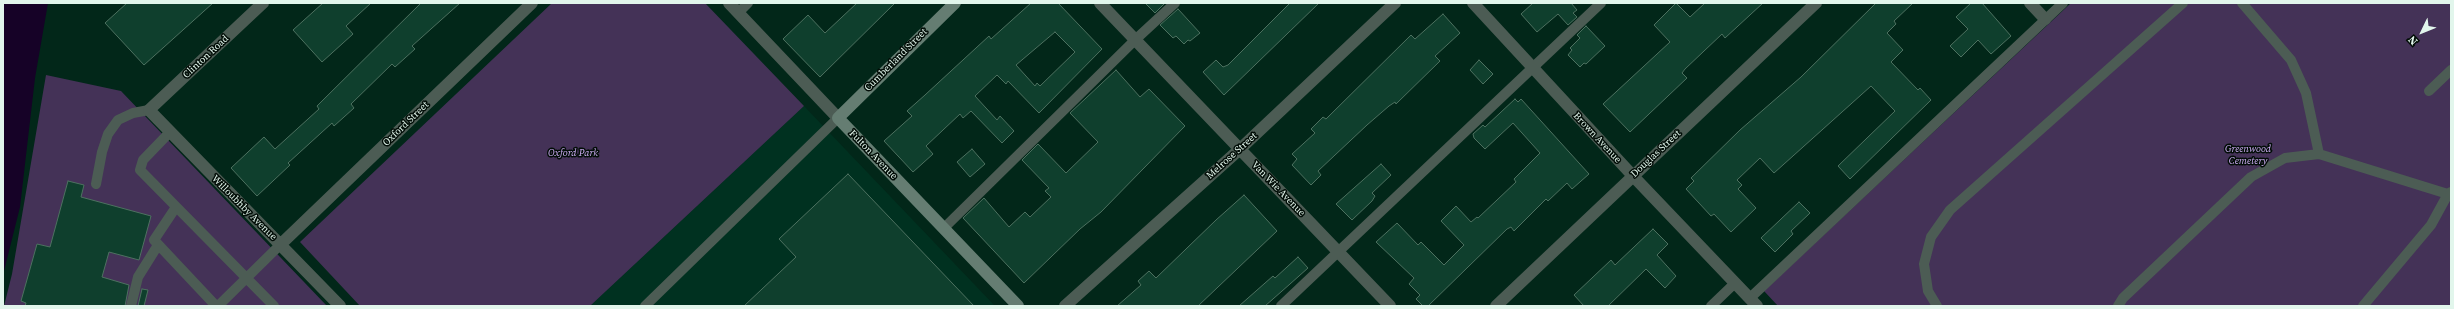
<!DOCTYPE html>
<html>
<head>
<meta charset="utf-8">
<style>
	body { margin:0 }
	#map { position:relative; width:2454px; height:309px; overflow:hidden; background:#022719; font-family:"Source Serif 4",serif }
	canvas { display:block }
	.frame { position:absolute; inset:0; border:4px solid #e2f6ec; pointer-events:none }
	.north { position:absolute; left:2402px; top:12px; width:40px; height:40px; -webkit-text-stroke:3px #020d07; paint-order:stroke; rotate:227deg; font-size:11px; font-weight:700; line-height:16px; text-align:center; color:#e2f6ec }
	.north::after { content:''; display:block; margin:auto; width:14px; height:18px; background:#e2f6ec; clip-path:polygon(50% 0,100% 100%,50% 72%,0 100%) }
</style>
</head>
<body>
<div id="map">
<canvas width="2454" height="309"></canvas>
<div class="frame"></div>
<div class="north">N</div>
</div>
<script>
const ctx = document.querySelector('canvas').getContext('2d');
ctx.lineJoin = 'round';
function paint(path, color) { ctx.fillStyle = color; ctx.fill(path, 'evenodd'); }
const shape = rows => new Path2D(rows.map(r => 'M' + r).join(''));
function strokePath(path, color, width, dash) { ctx.strokeStyle = color; ctx.lineWidth = width; ctx.lineCap = dash ? 'butt' : 'round'; ctx.setLineDash(dash || []); ctx.stroke(path); }
function drawText(font, color, halo, rows, align = 'center') {
  ctx.font = font + ' "Source Serif 4",serif'; ctx.lineWidth = 3; ctx.setLineDash([]); ctx.textBaseline = 'middle'; ctx.strokeStyle = halo; ctx.fillStyle = color; for (const [text, x, y, turn = 0] of rows) {
    ctx.save(); ctx.translate(x, y); ctx.rotate((+turn || 0) * Math.PI / 180); ctx.textAlign = isNaN(turn) ? turn : align; if (halo) ctx.strokeText(text, 0, 0); ctx.fillText(text, 0, 0); ctx.restore();
  }
}
paint(shape([
	[804,106,995,306,590,306]
]), '#003120');
paint(shape([
	[552,3,705,3,804,106,590,306,360,306,300,242],
	[2071,3,2451,3,2451,306,1778,306,1764,291],
	[46,75,121,91,327,306,4,306,12,274]
]), '#443257');
paint(shape([
	[3,3,48,3,35,78,20,207,3,275]
]), '#160227');
const building = shape([
	[127,3,213,3,144,65,105,23,127,3],
	[323,3,371,3,346,26,353,34,322,62,293,30,323,3],
	[421,3,460,3,412,46,415,49,395,67,392,64,351,104,354,108,334,126,332,123,288,163,290,165,257,196,231,168,264,137,275,149,319,109,317,106,421,3],
	[857,3,895,3,820,77,783,39,808,15,825,33,857,3],
	[1031,3,1058,3,1102,49,1039,113,1008,81,1006,84,997,75,975,96,997,120,1000,116,1014,131,1002,143,971,111,963,118,960,114,926,146,933,154,913,172,884,141,912,116,907,111,925,95,989,36,991,39,1031,3],
	[1055,32,1075,52,1040,86,1037,83,1035,86,1016,65,1055,32],
	[1145,3,1165,3,1155,13,1145,3],
	[1290,3,1319,3,1224,95,1203,72,1216,60,1223,67,1228,65,1290,3],
	[1533,3,1571,3,1577,10,1573,13,1577,17,1568,25,1558,14,1537,32,1521,14,1533,3],
	[1676,3,1690,17,1705,3,1763,3,1725,38,1722,34,1685,69,1682,73,1687,78,1630,132,1603,104,1670,42,1654,25,1676,3],
	[1876,3,1913,3,1894,21,1896,24,1887,33,1903,50,1891,62,1918,90,1920,88,1931,100,1850,179,1838,166,1895,111,1871,86,1774,173,1760,158,1737,180,1742,185,1738,189,1756,208,1731,232,1714,214,1711,216,1686,189,1694,181,1691,178,1740,130,1801,77,1876,3],
	[1971,3,1982,3,2011,36,1991,54,1978,40,1961,57,1950,46,1968,29,1956,17,1971,3],
	[1178,9,1200,33,1190,41,1188,40,1184,44,1176,36,1173,38,1160,25,1178,9],
	[1443,14,1460,33,1435,56,1440,61,1396,104,1395,102,1389,106,1367,125,1318,171,1321,175,1311,185,1292,165,1297,159,1292,154,1315,133,1311,129,1323,117,1326,119,1411,35,1415,39,1443,14],
	[1586,26,1605,46,1586,64,1584,63,1580,67,1568,55,1572,50,1570,48,1580,38,1577,35,1586,26],
	[1479,60,1493,74,1483,84,1470,70,1479,60],
	[1116,70,1140,97,1149,89,1185,126,1101,212,1080,229,1024,283,963,218,984,198,1009,227,1025,212,1030,217,1051,197,1045,191,1049,188,1022,160,1038,144,1066,173,1098,142,1070,113,1116,70],
	[1515,99,1518,102,1521,99,1589,174,1572,189,1567,183,1548,201,1546,199,1514,231,1511,227,1507,229,1428,306,1423,306,1416,299,1420,295,1409,284,1414,278,1376,242,1397,223,1418,245,1421,242,1444,265,1464,245,1441,221,1456,206,1471,222,1477,217,1478,218,1516,182,1514,179,1540,153,1513,123,1485,149,1474,138,1473,134,1483,125,1485,127,1515,99],
	[972,149,985,164,970,177,957,162,972,149],
	[1381,164,1391,175,1372,193,1375,196,1372,201,1352,220,1336,204,1381,164],
	[848,174,974,306,744,306,796,257,779,239,848,174],
	[68,181,84,185,81,197,151,216,139,260,109,252,102,277,129,285,125,306,25,306,26,303,21,301,37,244,50,247,68,181],
	[1244,195,1277,231,1198,306,1117,306,1141,285,1138,281,1149,271,1156,278,1216,220,1244,195],
	[1799,202,1810,213,1791,231,1793,234,1775,252,1761,238,1799,202],
	[1653,229,1668,244,1657,255,1676,276,1665,288,1646,269,1608,306,1584,306,1574,295,1611,260,1615,265,1653,229],
	[1298,257,1308,268,1290,284,1265,306,1239,306,1273,276,1275,278,1298,257],
	[142,289,148,290,144,306,138,306,142,289]
]);
paint(building, '#0f3f2d');
strokePath(building, '#4d7160', 1);
strokePath(shape([
	[2242,3,2291,60,2306,93,2319,154],
	[738,13,748,3],
	[2429,91,2451,70],
	[170,132,143,160,140,170,274,306],
	[96,184,102,152,108,134,118,120,133,113,149,110],
	[176,207,154,240,216,306],
	[944,228,1135,40,1175,3],
	[1750,298,2063,3],
	[131,306,138,277,158,245],
	[218,306,280,245],
	[645,306,838,118],
	[1281,306,1601,3],
	[1711,306,1735,283],
	[1937,306,1928,291,1924,264,1931,237,1950,210,2183,3],
	[2118,306,2123,298,2251,177,2285,158,2319,154,2451,195],
	[2363,306,2431,225,2448,194,2451,192]
]), '#4c5c54', 10);
strokePath(shape([
	[263,3,149,110,340,306],
	[729,3,838,118],
	[1100,3,1390,306],
	[1473,3,1633,176,1757,306],
	[2030,3,2045,19],
	[280,245,532,3],
	[1065,306,1240,149,1395,3],
	[1496,306,1816,3]
]), '#4c5c54', 12);
strokePath(shape([
	[955,3,838,118,1018,306]
]), '#657d72', 12);
drawText('10px', '#e2f6ec', '#020d07', [
	["Clinton Road",206,57,-43],
	["Cumberland Street",896,60,-45],
	["Oxford Street",406,124,-44],
	["Brown Avenue",1597,138,47],
	["Douglas Street",1656,154,-43],
	["Fulton Avenue",873,155,46],
	["Melrose Street",1232,156,-42],
	["Van Wie Avenue",1278,189,46],
	["Willoubhby Avenue",244,208,45]
]);
drawText('italic 10px', '#d0aff7', '#020d07', [
	["Greenwood",2248,149],
	["Cemetery",2248,161],
	["Oxford Park",573,153]
]);
</script>
</body>
</html>
